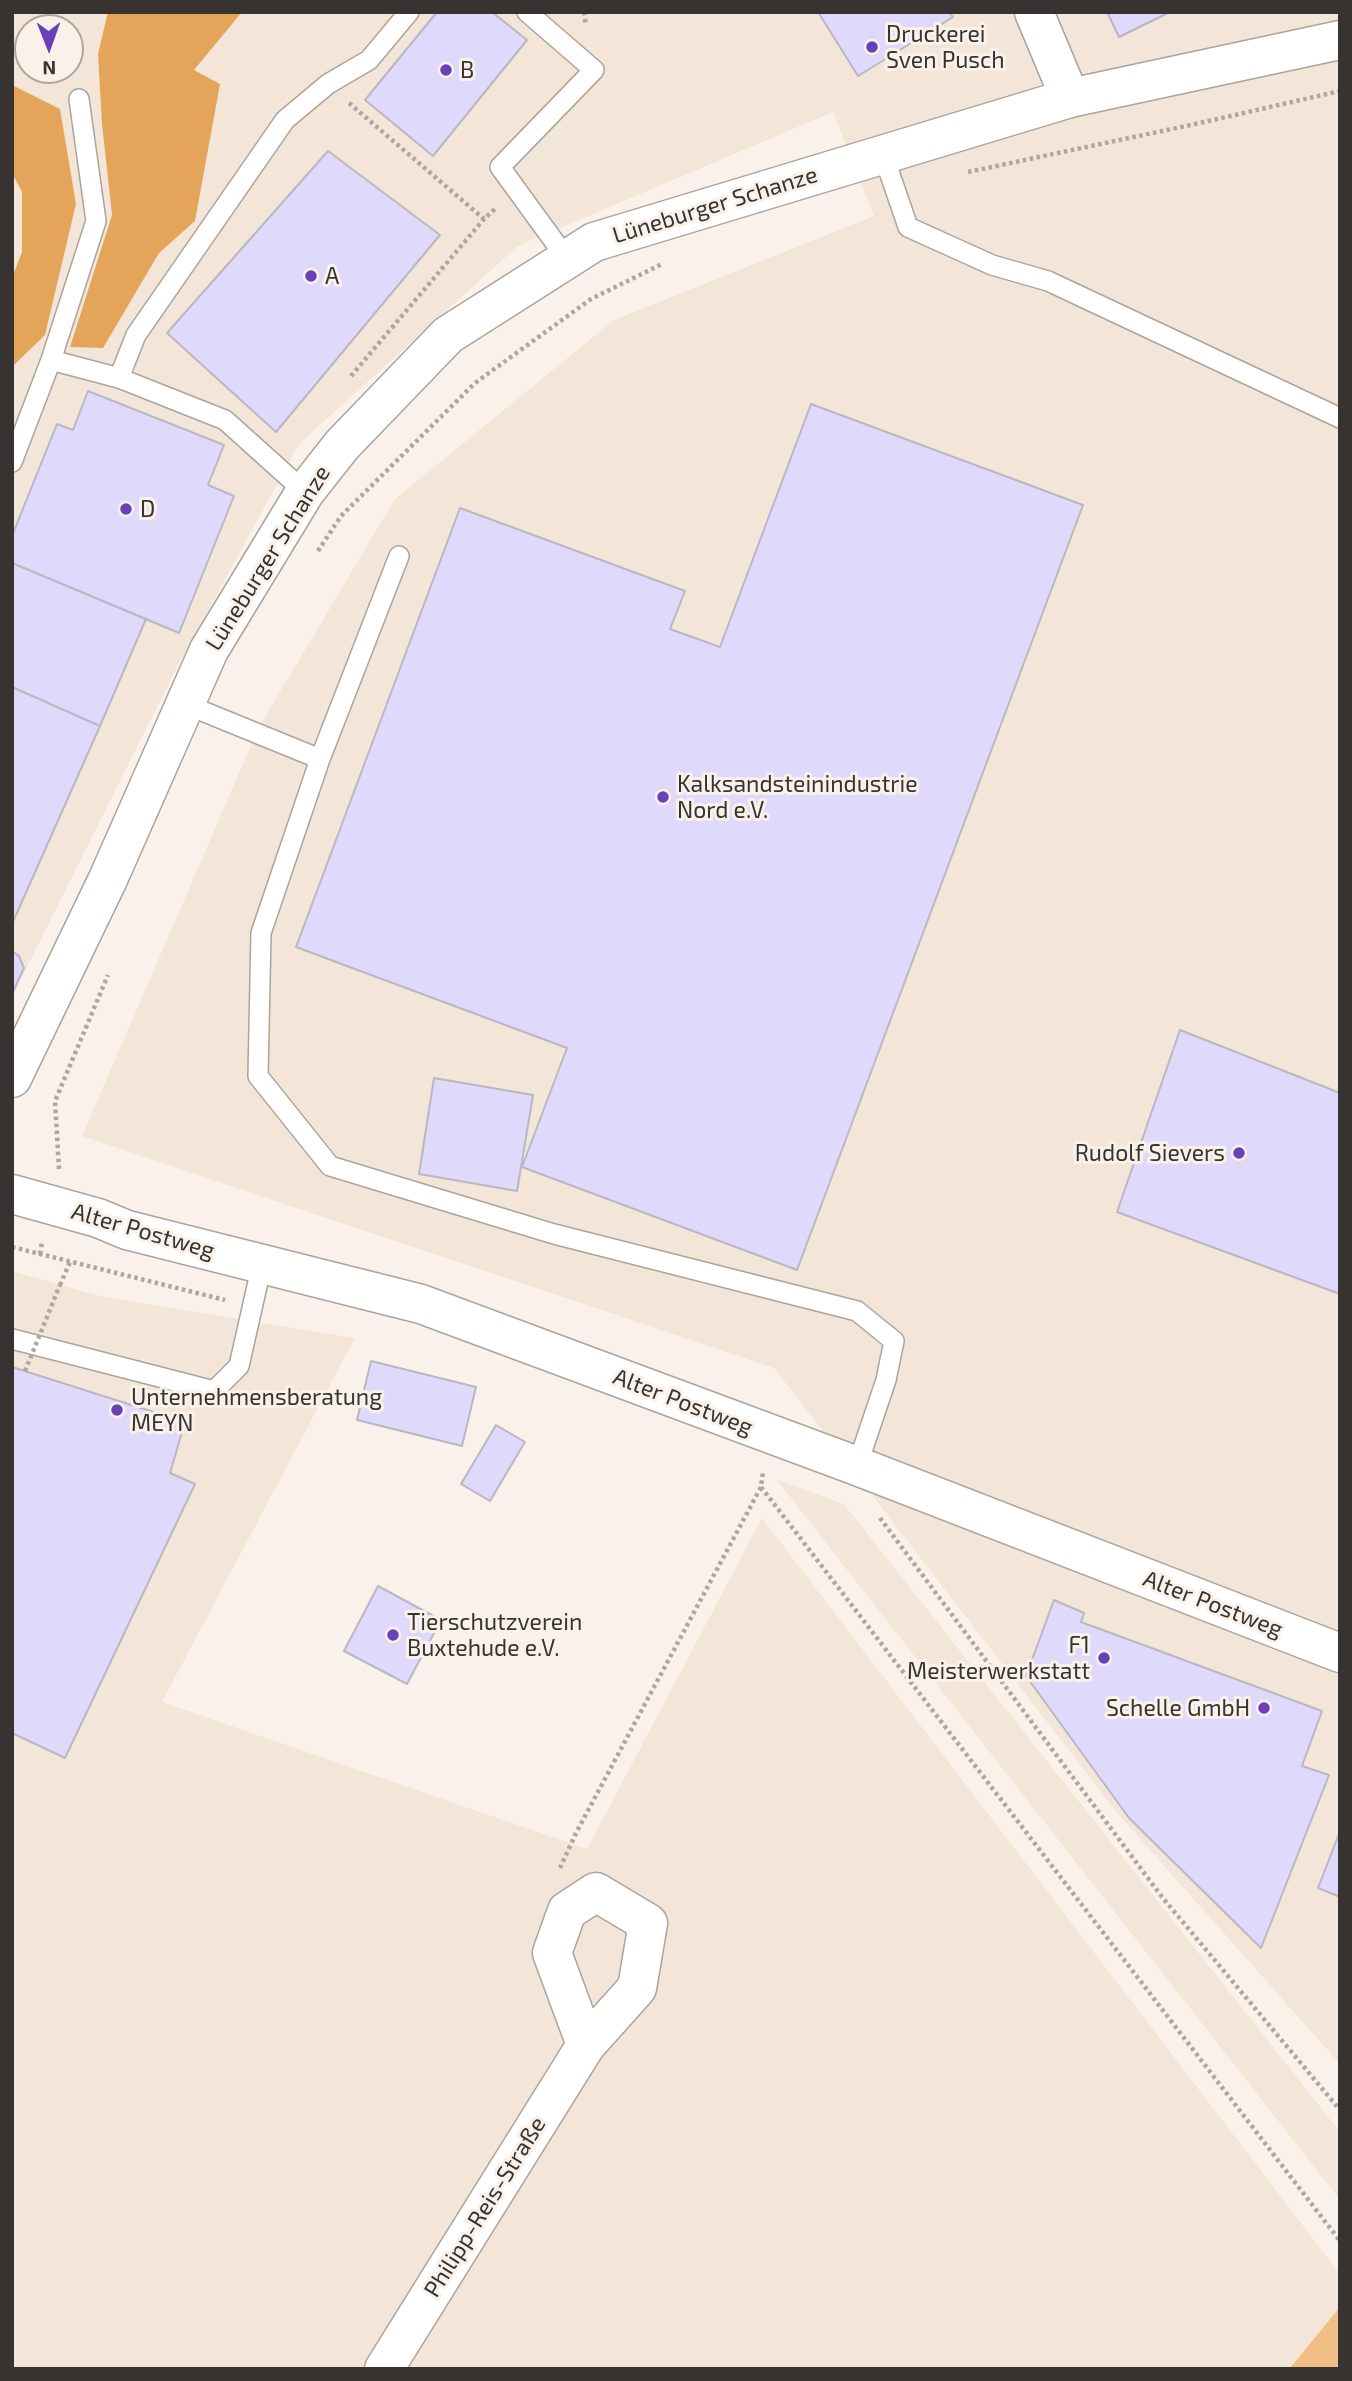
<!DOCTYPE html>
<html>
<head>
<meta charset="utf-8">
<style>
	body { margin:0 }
	#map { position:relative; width:1352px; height:2381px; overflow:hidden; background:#faf2ea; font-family:"Exo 2",sans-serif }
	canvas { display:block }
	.frame { position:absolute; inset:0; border:14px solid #363330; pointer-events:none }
	.north { position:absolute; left:14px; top:14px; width:70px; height:70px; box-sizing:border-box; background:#faf2ea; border:2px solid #aca6a0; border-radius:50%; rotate:179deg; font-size:19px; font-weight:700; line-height:28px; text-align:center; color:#363330 }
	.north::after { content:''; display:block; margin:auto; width:24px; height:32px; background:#6840b8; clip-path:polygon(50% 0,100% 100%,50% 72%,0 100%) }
</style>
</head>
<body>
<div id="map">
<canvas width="1352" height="2381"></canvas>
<div class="frame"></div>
<div class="north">N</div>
</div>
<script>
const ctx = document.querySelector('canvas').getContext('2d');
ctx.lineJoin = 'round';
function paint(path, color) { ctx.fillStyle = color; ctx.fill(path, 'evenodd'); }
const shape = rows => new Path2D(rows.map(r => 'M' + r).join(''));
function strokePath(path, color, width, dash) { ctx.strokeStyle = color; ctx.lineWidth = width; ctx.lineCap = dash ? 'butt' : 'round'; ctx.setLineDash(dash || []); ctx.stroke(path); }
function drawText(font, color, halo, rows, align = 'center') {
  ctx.font = font + ' "Exo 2",sans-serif'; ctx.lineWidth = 6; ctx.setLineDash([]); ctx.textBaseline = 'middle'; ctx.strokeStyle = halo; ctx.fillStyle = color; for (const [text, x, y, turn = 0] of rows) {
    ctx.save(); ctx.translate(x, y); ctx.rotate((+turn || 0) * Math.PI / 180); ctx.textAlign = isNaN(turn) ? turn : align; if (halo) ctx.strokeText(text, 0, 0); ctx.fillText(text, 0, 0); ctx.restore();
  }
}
paint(shape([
	[12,12,1340,12,1340,2064,1118,1814,774,1368,82,1136,259,727,395,499,614,320,874,216,833,112,518,246,299,444,177,667,12,997],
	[28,28,70,28,70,70,28,70],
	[12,1271,99,1296,355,1338,162,1702,587,1849,762,1518,1340,2274,1340,2307,1289,2369,12,2369],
	[776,1479,844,1504,1340,2132,1340,2200]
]), '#f3e6d9');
paint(shape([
	[1340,2307,1340,2369,1289,2369]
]), '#f1be85');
paint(shape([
	[108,12,242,12,194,70,220,84,195,221,159,253,103,348,70,347,112,215,102,124,98,54],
	[12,85,60,109,76,204,45,335,12,367,12,278,22,252,22,192,12,173]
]), '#e4a55b');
const building = shape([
	[437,12,492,12,527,40,433,156,365,100,437,12],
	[818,12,949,12,953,17,858,76,818,12],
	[1107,12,1170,12,1119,37,1107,12],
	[328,151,440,235,276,432,167,333,328,151],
	[88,391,224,445,208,485,234,496,179,633,12,563,12,536,57,424,73,430,88,391],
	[811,404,1083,505,797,1270,522,1167,567,1048,296,947,460,508,685,591,670,629,720,647,811,404],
	[12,563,146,619,100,726,12,687,12,563],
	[12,687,100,726,12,924,12,687],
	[12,951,19,956,24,968,12,994,12,951],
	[1180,1030,1340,1093,1340,1294,1117,1212,1180,1030],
	[434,1078,533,1095,517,1191,419,1174,434,1078],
	[371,1361,476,1387,462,1446,357,1420,371,1361],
	[12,1367,185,1422,170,1473,195,1484,65,1758,12,1733,12,1367],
	[496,1425,525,1442,490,1501,461,1484,496,1425],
	[378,1586,441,1620,407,1684,344,1651,378,1586],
	[1054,1600,1084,1613,1081,1622,1322,1711,1302,1766,1329,1775,1261,1948,1129,1818,1026,1676,1054,1600],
	[1340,1831,1340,1897,1318,1888,1340,1831]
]);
paint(building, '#dfd9fb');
strokePath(building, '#b9b8c1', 2);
const service = shape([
	[527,12,594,70,500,167,567,259],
	[883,154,908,227,992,265,1048,281,1340,418],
	[51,360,119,378,225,420,305,492],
	[119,378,136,335,285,120,328,84,369,60,409,12],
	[12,462,51,360,96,221,79,99],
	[185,704,320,759,261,933,258,1076,330,1166,554,1234,857,1311,894,1341,886,1380,857,1466],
	[320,759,399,556],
	[12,1339,214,1391,239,1366,262,1264]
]);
const minor = shape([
	[1034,12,1070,98],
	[12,1194,98,1218,127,1230,421,1304,857,1466,1340,1653],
	[384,2369,586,2045,637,1988,648,1923,596,1892,567,1911,552,1953,586,2045]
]);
const tertiary = shape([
	[12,1078,108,879,209,650,305,492,342,445,448,335,594,242,1070,98,1340,40]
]);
strokePath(service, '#aba49c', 22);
strokePath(minor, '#aba49c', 41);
strokePath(tertiary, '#aba49c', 41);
strokePath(shape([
	[584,12,586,25],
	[349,103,484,219,496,208],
	[968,172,1200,123,1340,91],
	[351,376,484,219],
	[318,551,341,516,475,383,591,299,662,264],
	[59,1169,55,1101,108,975],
	[12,1247,225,1300],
	[40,1254,42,1242],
	[60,1285,70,1262],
	[761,1487,1340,2241],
	[880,1518,1162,1897,1340,2110],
	[560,1868,576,1833,761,1487,763,1472]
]), '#ada7a1', 4.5, [3.5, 3.5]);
strokePath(service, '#fff', 19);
strokePath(minor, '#fff', 38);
strokePath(tertiary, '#fff', 38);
strokePath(shape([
	[25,1371,60,1285]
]), '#ada7a1', 4.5, [3.5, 3.5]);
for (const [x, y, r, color] of [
	[872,47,7,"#6840b8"],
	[446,70,7,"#6840b8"],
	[311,276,7,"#6840b8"],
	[126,509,7,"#6840b8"],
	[663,797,7,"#6840b8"],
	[1239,1153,7,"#6840b8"],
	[117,1410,7,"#6840b8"],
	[393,1635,7,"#6840b8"],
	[1104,1658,7,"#6840b8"],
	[1264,1708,7,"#6840b8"]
]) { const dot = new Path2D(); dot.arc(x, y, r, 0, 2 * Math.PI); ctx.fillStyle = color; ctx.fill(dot); strokePath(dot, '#faf2ea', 2.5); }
drawText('23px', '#363330', '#faf2ea', [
	["Druckerei",886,34],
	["Sven Pusch",886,60],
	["B",460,70],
	["A",325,276],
	["D",140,509],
	["Kalksandsteinindustrie",677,784],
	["Nord e.V.",677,810],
	["Rudolf Sievers",1225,1153,"right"],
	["Unternehmensberatung",131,1397],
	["MEYN",131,1423],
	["Tierschutzverein",407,1622],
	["Buxtehude e.V.",407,1648],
	["F1",1090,1645,"right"],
	["Meisterwerkstatt",1090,1671,"right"],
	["Schelle GmbH",1250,1708,"right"]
], 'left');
drawText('23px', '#363330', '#faf2ea', [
	["Lüneburger Schanze",715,205,-17],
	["Lüneburger Schanze",268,558,-58],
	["Alter Postweg",143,1231,16],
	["Alter Postweg",683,1402,21],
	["Alter Postweg",1213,1604,21],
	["Philipp-Reis-Straße",485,2207,-58]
]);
</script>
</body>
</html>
